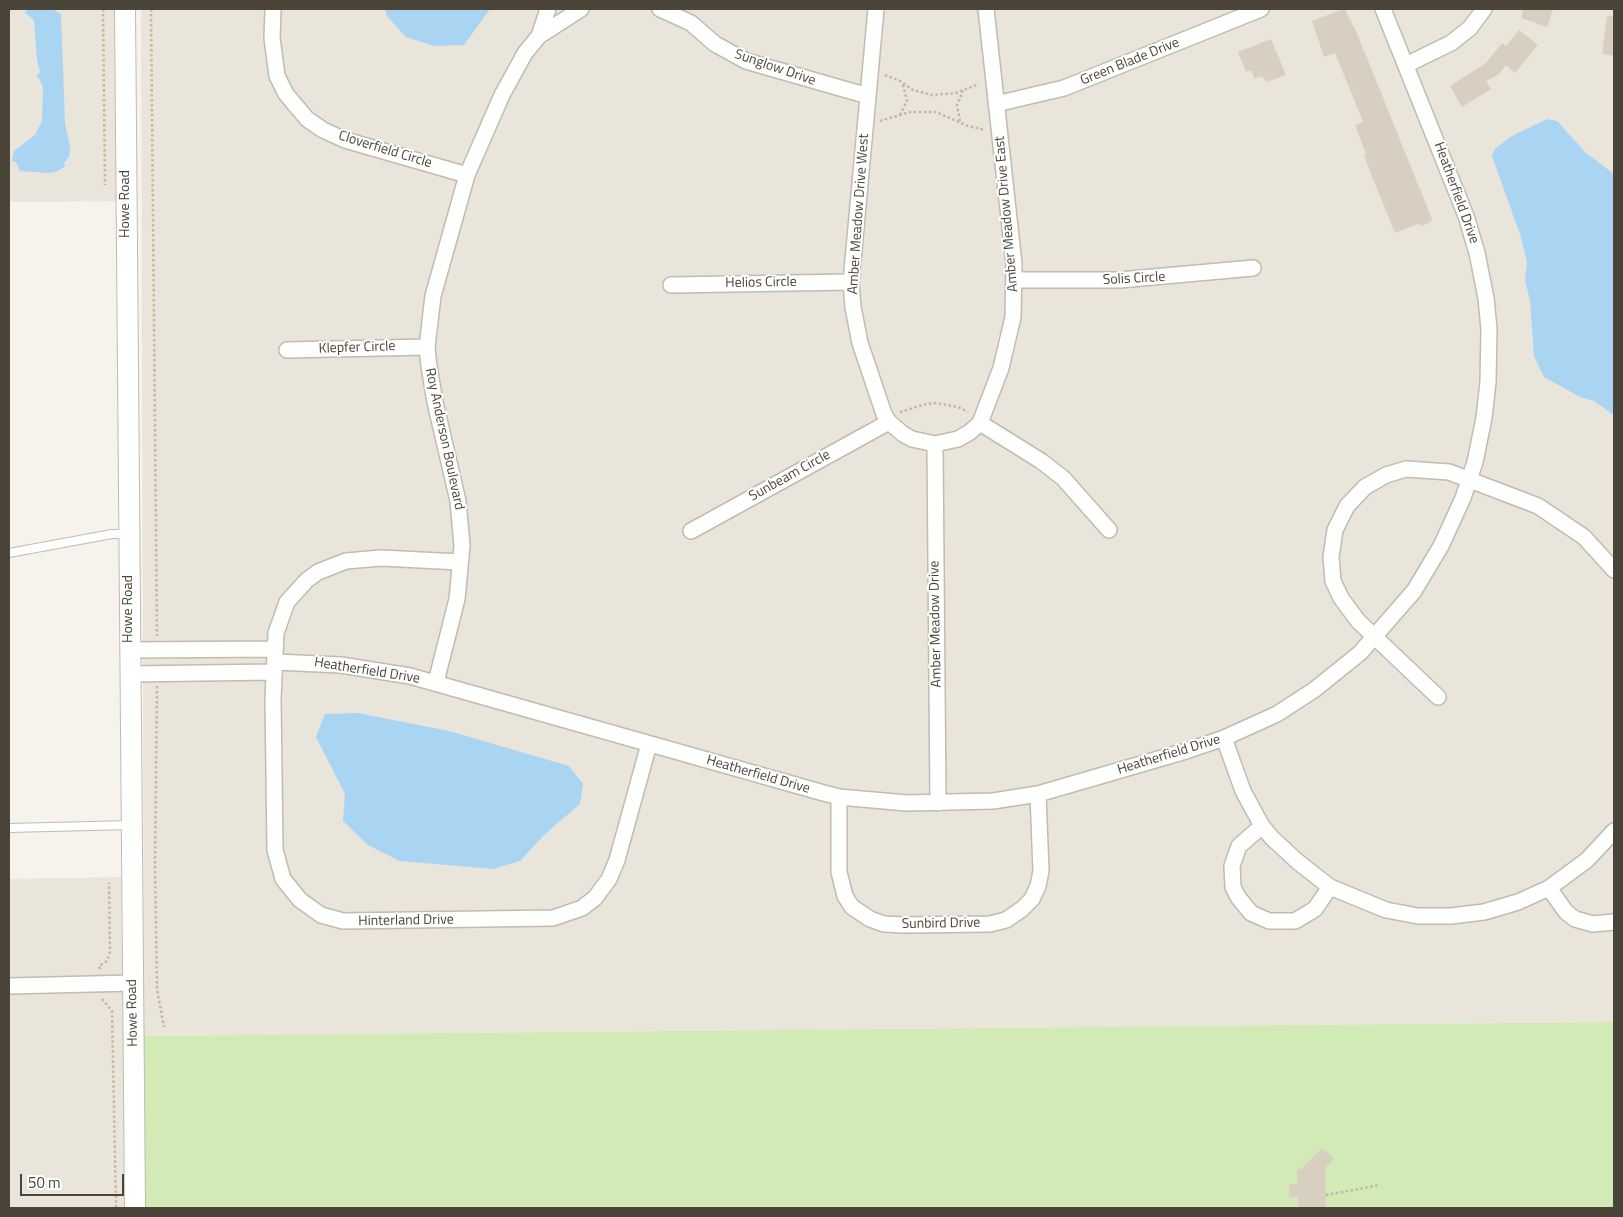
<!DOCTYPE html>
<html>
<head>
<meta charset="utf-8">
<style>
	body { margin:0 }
	#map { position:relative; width:1623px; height:1217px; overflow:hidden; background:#f6f3ec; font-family:"Titillium Web",sans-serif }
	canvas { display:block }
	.frame { position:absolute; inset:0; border:10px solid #4b4439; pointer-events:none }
	.scale { position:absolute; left:20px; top:1174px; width:104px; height:22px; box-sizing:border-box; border:2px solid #4b4439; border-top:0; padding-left:6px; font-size:15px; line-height:18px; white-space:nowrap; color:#4b4439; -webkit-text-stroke:4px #fff; paint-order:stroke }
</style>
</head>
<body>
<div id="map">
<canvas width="1623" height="1217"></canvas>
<div class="frame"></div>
<div class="scale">50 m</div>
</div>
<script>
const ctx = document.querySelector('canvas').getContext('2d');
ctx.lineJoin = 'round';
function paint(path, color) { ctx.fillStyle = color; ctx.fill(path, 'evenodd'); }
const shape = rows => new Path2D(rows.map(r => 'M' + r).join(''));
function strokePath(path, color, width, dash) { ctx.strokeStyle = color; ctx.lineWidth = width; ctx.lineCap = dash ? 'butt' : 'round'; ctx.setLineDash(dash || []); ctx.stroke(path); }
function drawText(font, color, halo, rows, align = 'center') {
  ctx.font = font + ' "Titillium Web",sans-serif'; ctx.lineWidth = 4; ctx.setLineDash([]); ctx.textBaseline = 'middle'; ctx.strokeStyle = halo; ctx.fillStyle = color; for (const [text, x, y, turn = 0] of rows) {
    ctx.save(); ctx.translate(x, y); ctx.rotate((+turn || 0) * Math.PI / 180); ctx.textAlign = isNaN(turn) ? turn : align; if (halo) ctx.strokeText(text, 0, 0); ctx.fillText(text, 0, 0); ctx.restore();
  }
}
paint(shape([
	[9,9,115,9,120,201,9,202],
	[141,9,1614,9,1614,1022,144,1036],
	[121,877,125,1208,9,1208,9,879]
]), '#eae5da');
paint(shape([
	[1614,1022,1614,1208,143,1208,144,1036]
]), '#d2eab5');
paint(shape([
	[30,9,52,9,61,14,65,123,70,147,69,157,64,163,65,166,58,171,49,173,20,171,16,162,12,161,14,151,35,135,42,121,43,87,39,78,36,77,40,72,37,60,34,20,24,12],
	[385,9,490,9,464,45,434,46,406,37,387,16],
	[1547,119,1557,121,1586,153,1614,174,1614,415,1594,401,1580,397,1544,377,1534,356,1530,300,1525,281,1527,262,1520,234,1492,156,1495,149,1510,137],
	[358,713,449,731,569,766,583,784,580,804,545,834,520,861,493,869,400,861,368,845,343,821,345,794,316,737,325,714]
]), '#a9d4f2');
paint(shape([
	[1343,9,1345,9,1353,26,1354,26,1432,219,1431,222,1421,226,1420,223,1395,233,1367,164,1364,155,1366,154,1355,125,1363,122,1357,107,1335,53,1324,57,1312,21],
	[1523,9,1553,9,1547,27,1521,18],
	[1607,16,1614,16,1614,56,1602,54],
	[1519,30,1538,45,1515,73,1506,65,1498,75,1486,81,1491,89,1462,107,1450,86,1486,63,1502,43,1506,46],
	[1271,39,1286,75,1266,82,1262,76,1254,79,1251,70,1246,72,1238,52],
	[1322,1148,1334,1159,1325,1168,1326,1208,1298,1208,1298,1197,1289,1197,1289,1184,1297,1184,1297,1169,1301,1169]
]), '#d8cfc1');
const service = shape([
	[9,553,112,534,129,534],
	[9,828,131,825]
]);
const minor = shape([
	[273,9,272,38,277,76,286,94,307,119,323,130,345,140,467,175],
	[660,9,691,23,715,44,746,61,868,96],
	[876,9,851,282,853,307,860,343,884,414,889,422,903,434,912,439,935,444,958,439,970,432,980,423,1001,368,1013,317,1014,264,986,9],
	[539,36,548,9],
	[1406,65,1451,43,1470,28,1484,9],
	[996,104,1064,88,1261,9],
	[1016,280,1120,280,1253,268],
	[671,285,851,282],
	[287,350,427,347],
	[980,423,1041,461,1063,478,1109,530],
	[935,444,938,803],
	[691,531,889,422],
	[460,562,381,558,346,561,318,572,307,580,287,602,276,633,273,699,275,850,283,879,300,900,321,915,343,921,553,918,582,908,595,898,609,879,617,860,649,744],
	[129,650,275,649],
	[275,662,341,665,410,676,820,792,839,797,907,803,993,801,1038,794,1186,751,1224,738,1277,714,1314,690,1360,653,1414,591,1441,546,1463,498,1475,462,1484,418,1488,382,1489,329,1486,298,1477,253,1466,216,1383,9],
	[129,674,274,672],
	[436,682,457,599,462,546,458,501,435,402,429,366,427,347,433,296,467,175,502,95,525,53,539,36,581,9],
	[1438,697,1358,621,1341,598,1333,581,1331,557,1335,530,1347,506,1365,487,1386,475,1406,469,1449,472,1538,506,1584,537,1614,570],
	[1224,738,1243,791,1262,826,1272,838,1298,862,1330,887,1386,910,1418,916,1451,916,1484,912,1518,902,1549,888,1587,860,1614,831],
	[839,797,839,872,845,896,852,907,870,919,884,924,904,925,990,924,1006,920,1022,909,1032,899,1038,886,1041,871,1038,794],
	[1262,826,1239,846,1232,866,1233,887,1238,897,1251,913,1269,921,1295,921,1315,909,1330,887],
	[1549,888,1566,912,1575,919,1593,924,1614,922],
	[9,986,133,983]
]);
const tertiary = shape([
	[125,9,135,1208]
]);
strokePath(service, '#c2bbae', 10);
strokePath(minor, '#c2bbae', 18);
strokePath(tertiary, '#c2bbae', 22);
strokePath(shape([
	[103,9,105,185],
	[151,9,157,636],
	[885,75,900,81,913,90,932,95,956,93,979,84],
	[900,115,907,101,903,85],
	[880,121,910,112,936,112,968,126,985,130],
	[960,121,957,105,963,91],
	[900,412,926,404,936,403,958,407,968,412],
	[157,686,155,863,157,989,164,1027],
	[100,969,99,966,107,961,110,952,109,883],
	[102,999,112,1011,116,1208],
	[1326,1195,1380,1185]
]), '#c4b79f', 2.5, [2.5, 2.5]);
strokePath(service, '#fff', 8);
strokePath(minor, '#fff', 15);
strokePath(tertiary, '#fff', 20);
drawText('14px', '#4b4439', '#fff', [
	["Green Blade Drive",1130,62,-22],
	["Sunglow Drive",775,68,19],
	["Cloverfield Circle",385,150,17],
	["Heatherfield Drive",1456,193,70],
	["Howe Road",126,204,-90],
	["Amber Meadow Drive West",859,214,-86],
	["Amber Meadow Drive East",1007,214,-95],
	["Solis Circle",1134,279,-3],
	["Helios Circle",761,283,-1],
	["Klepfer Circle",357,348,-2],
	["Roy Anderson Boulevard",444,439,78],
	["Sunbeam Circle",790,476,-29],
	["Howe Road",129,609,-90],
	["Amber Meadow Drive",936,624,-91],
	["Heatherfield Drive",367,671,9],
	["Heatherfield Drive",1169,755,-17],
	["Heatherfield Drive",758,775,16],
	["Hinterland Drive",406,921,-1],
	["Sunbird Drive",941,924,-1],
	["Howe Road",133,1013,-91]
]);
</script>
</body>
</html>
